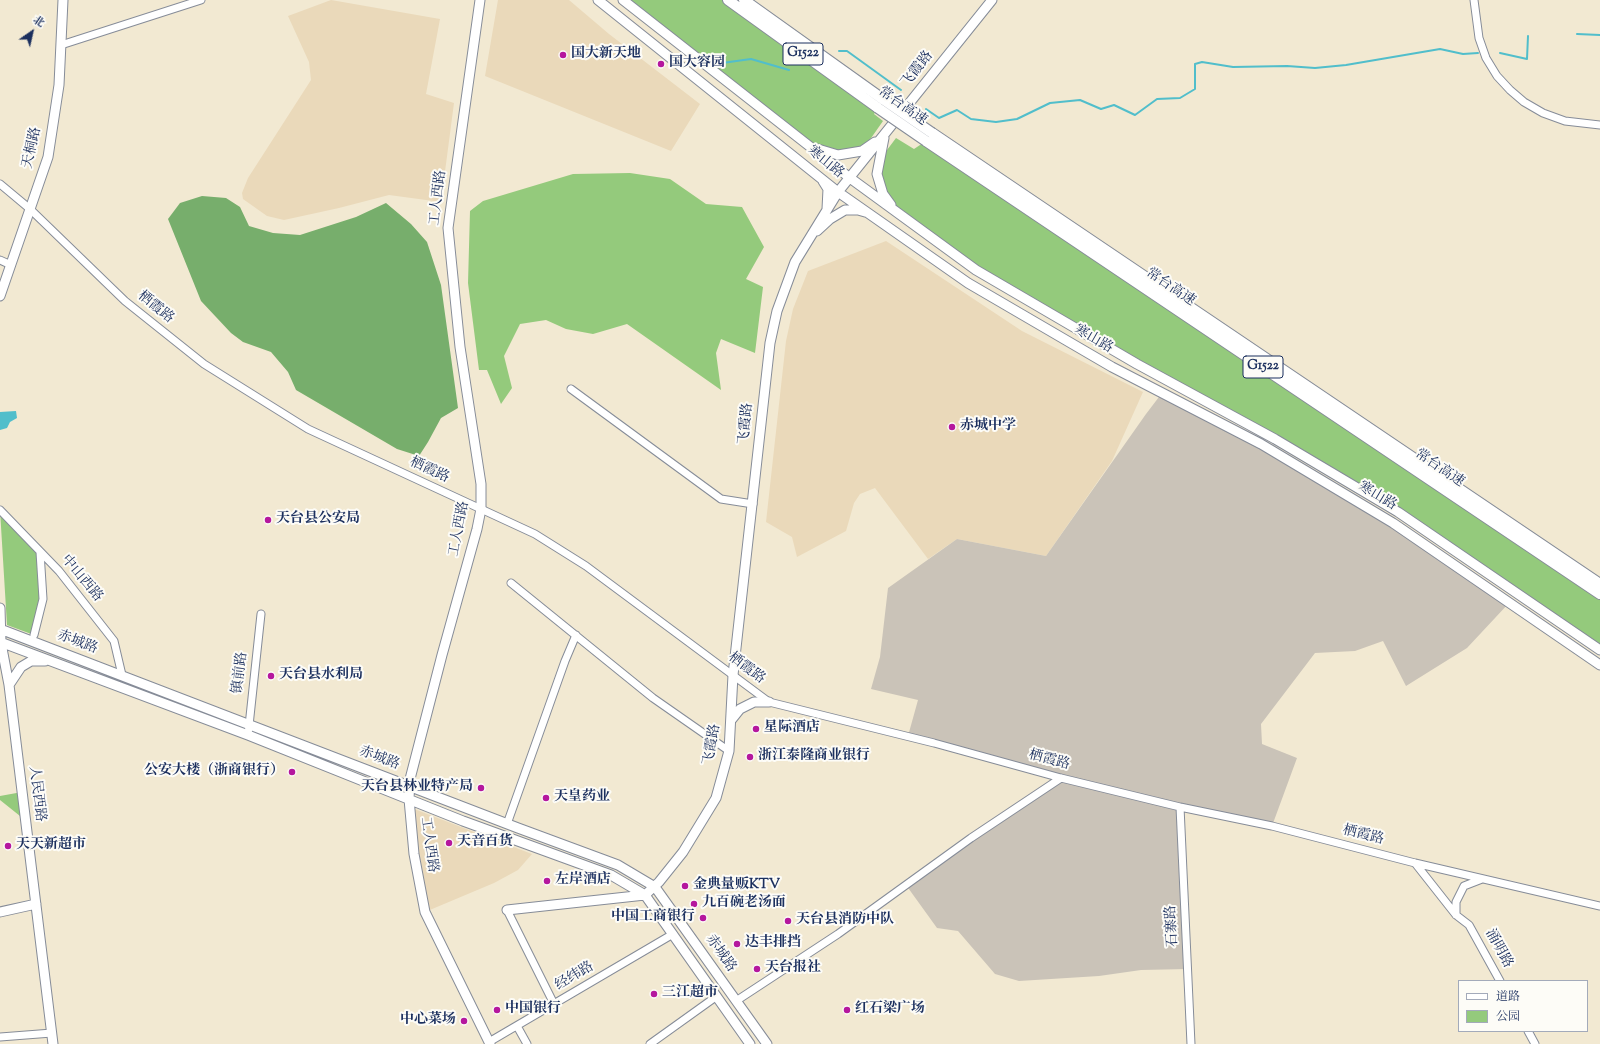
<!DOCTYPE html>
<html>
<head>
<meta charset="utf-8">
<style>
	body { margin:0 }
	#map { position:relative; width:1600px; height:1044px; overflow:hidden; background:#f2e9d2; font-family:"Sorts Mill Goudy","Noto Serif SC",serif }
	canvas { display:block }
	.legend { position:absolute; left:1458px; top:980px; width:130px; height:52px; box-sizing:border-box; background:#fdfcf7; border:1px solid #a3aaba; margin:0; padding:5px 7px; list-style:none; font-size:12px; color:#1b2f5e }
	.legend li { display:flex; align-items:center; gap:8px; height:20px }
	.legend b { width:20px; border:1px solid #a3aaba }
	.north { position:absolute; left:12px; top:12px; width:40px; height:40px; -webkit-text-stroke:3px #fdfcf7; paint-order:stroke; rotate:34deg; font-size:11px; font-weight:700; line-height:16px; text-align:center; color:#1b2f5e }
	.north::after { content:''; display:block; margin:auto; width:14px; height:18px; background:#1b2f5e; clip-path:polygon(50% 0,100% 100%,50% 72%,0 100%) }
</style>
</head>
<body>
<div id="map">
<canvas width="1600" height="1044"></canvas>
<ul class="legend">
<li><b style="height:5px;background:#fff"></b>道路</li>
<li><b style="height:11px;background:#94ca7c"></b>公园</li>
</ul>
<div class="north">北</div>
</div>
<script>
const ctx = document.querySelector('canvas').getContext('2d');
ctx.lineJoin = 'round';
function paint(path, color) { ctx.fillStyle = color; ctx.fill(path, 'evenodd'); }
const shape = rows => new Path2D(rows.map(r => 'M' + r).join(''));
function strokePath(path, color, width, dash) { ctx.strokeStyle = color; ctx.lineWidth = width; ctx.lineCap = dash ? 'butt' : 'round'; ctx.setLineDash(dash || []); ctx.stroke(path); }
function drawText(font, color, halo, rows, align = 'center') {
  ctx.font = font + ' "Sorts Mill Goudy","Noto Serif SC",serif'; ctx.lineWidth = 4; ctx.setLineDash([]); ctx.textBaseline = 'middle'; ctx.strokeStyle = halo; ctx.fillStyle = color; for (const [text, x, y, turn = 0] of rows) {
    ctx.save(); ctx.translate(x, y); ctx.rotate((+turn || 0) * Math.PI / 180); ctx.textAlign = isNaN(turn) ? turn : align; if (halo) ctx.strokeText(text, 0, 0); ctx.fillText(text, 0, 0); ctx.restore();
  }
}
paint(shape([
	[331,0,440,19,426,94,454,103,441,202,389,195,339,208,284,220,267,216,243,199,242,193,248,178,311,80,309,62,288,16],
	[498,0,569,0,609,34,700,104,671,151,485,76],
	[886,241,1022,331,1143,392,1112,461,1046,556,957,539,928,559,875,488,860,494,854,503,846,531,797,557,792,537,766,522,786,341,793,309,808,271],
	[409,807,461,827,532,854,518,870,494,883,425,912]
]), '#ead9ba');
paint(shape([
	[1162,393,1393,523,1509,603,1467,648,1406,686,1383,641,1355,651,1315,653,1261,724,1262,744,1297,758,1272,826,1180,807,1188,969,1141,970,1099,976,1019,981,995,974,958,931,937,928,906,885,1060,778,908,736,918,700,871,689,880,657,888,588,957,539,1046,556,1146,414]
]), '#cac3b8');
paint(shape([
	[623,0,728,0,878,108,874,114,883,121,862,151,838,155,813,148],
	[896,138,914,149,926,141,1600,594,1600,650,1398,512,1055,317,894,210,883,194,880,154,887,150],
	[630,173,670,179,706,204,742,207,764,247,746,279,763,287,755,353,721,339,716,353,721,390,627,324,593,334,566,329,546,320,520,324,504,356,512,388,501,404,487,370,479,370,468,283,470,211,483,201,573,174],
	[0,510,40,552,43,599,34,635,7,625],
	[22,792,25,820,0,800,0,796]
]), '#94ca7c');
paint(shape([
	[202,196,226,198,240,207,249,226,273,233,300,235,356,217,386,203,411,224,427,242,441,285,458,408,441,418,428,442,419,456,397,449,296,390,288,372,271,352,243,342,231,333,201,301,168,219,180,203]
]), '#77ae6c');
paint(shape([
	[16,411,17,418,10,422,7,428,0,430,0,412]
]), '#51becb');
strokePath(shape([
	[1577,34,1600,35],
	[839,51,847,51,901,90],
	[1500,53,1527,59,1528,36],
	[722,63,751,59,789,70],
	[926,109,939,118,957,110,971,119,996,122,1017,119,1050,103,1080,100,1101,109,1114,105,1135,115,1157,99,1180,98,1195,89,1195,64,1202,62,1233,67,1287,66,1315,68,1346,65,1440,49,1463,54,1478,53]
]), '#51becb', 2);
const minor = shape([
	[1474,0,1479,38,1486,58,1497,76,1510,90,1524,102,1543,113,1565,121,1600,125],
	[61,45,201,0],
	[0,184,30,209,125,301,204,364,308,429,535,534,586,566,769,702,934,743,1061,778,1180,807,1272,826,1415,863,1600,906],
	[0,260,11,265],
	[571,389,721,499,753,504],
	[0,510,59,571,114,641,122,675],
	[511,583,653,698,729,751],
	[34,635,43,599,40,552],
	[248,735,261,614],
	[1180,807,1191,1044],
	[507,824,565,661,576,635],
	[1415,863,1456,915,1469,925,1500,981],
	[507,910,554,1004],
	[1456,915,1456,902,1464,886,1482,879],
	[736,1001,838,934,971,838,1061,778],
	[517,1026,527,1044],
	[1528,1031,1535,1044],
	[0,1037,52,1033],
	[489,1042,673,934],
	[650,1044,717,996]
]);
const major = shape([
	[480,0,448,228,460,347,481,484,481,509,477,529,442,655,410,779,409,799,414,854,425,912,490,1044],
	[598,0,838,192,968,283,1112,367,1261,444,1393,523,1600,665],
	[623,0,850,178,976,270,1137,364,1275,439,1398,512,1600,650],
	[884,138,877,174,883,194,891,205],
	[818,149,838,155,862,151,875,142],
	[823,181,828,189,827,209],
	[817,231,830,219,845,210,858,210,865,212],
	[0,296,48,157,59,85,63,0],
	[0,608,1,643,9,685,53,1044],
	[0,629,518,828,618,865,655,887,767,1044],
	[0,642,248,735,463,821,611,875,645,895,750,1044],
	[9,685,21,667,31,661,45,661],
	[732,719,740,709,754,702,769,702],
	[507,910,645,895,659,882,683,852,716,798,729,751,733,675,770,343,777,311,795,262,838,192,992,0],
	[0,912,36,904]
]);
const highway = shape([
	[728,0,878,108],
	[744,0,884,100],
	[932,133,1600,584],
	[926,141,1600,594]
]);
strokePath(minor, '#868c98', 9);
strokePath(major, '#868c98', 11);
strokePath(highway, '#868c98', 12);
strokePath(minor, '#fff', 7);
strokePath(major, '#fff', 9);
strokePath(highway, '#fff', 10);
const highwayBridge = shape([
	[884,100,932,133],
	[878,108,926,141]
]);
strokePath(highwayBridge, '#868c98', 12, []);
strokePath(highwayBridge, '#fff', 10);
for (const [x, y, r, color] of [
	[563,55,4,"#b5179e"],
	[661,64,4,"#b5179e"],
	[952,427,4,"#b5179e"],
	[268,520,4,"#b5179e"],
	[271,676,4,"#b5179e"],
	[756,729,4,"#b5179e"],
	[750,757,4,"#b5179e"],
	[292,772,4,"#b5179e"],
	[481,788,4,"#b5179e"],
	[546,798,4,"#b5179e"],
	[449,843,4,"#b5179e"],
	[8,846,4,"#b5179e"],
	[547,881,4,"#b5179e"],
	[685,886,4,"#b5179e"],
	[694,904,4,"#b5179e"],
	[703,918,4,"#b5179e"],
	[788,921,4,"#b5179e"],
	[737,944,4,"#b5179e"],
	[757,969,4,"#b5179e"],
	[654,994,4,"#b5179e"],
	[497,1010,4,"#b5179e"],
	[847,1010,4,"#b5179e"],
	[464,1021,4,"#b5179e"]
]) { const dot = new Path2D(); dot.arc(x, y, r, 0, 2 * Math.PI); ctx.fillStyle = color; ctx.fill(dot); strokePath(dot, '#fdfcf7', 1.5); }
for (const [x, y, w] of [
	[803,54,40],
	[1263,367,40]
]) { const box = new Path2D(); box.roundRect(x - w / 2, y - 11, w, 22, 3); ctx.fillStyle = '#fdfcf7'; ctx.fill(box); strokePath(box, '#1b2f5e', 1); }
drawText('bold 13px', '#1b2f5e', null, [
	["G1522",803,54],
	["G1522",1263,367]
]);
drawText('bold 14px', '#1b2f5e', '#fdfcf7', [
	["国大新天地",571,55],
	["国大容园",669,64],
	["赤城中学",960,427],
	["天台县公安局",276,520],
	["天台县水利局",279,676],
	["星际酒店",764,729],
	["浙江泰隆商业银行",758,757],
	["公安大楼（浙商银行）",284,772,"right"],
	["天台县林业特产局",473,788,"right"],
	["天皇药业",554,798],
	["天音百货",457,843],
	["天天新超市",16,846],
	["左岸酒店",555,881],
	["金典量贩KTV",693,886],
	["九百碗老汤面",702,904],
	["中国工商银行",695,918,"right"],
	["天台县消防中队",796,921],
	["达丰排挡",745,944],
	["天台报社",765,969],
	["三江超市",662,994],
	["中国银行",505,1010],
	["红石梁广场",855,1010],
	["中心菜场",456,1021,"right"]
], 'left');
drawText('14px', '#1b2f5e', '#fdfcf7', [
	["飞霞路",918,70,-52],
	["常台高速",902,107,35],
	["天桐路",33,148,-77],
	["寒山路",825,163,39],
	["工人西路",439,198,-83],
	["常台高速",1170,288,34],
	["栖霞路",155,308,39],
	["寒山路",1093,340,30],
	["飞霞路",747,424,-84],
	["常台高速",1439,469,34],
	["栖霞路",429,471,25],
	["寒山路",1377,497,31],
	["工人西路",460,529,-79],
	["中山西路",81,579,50],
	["赤城路",77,643,21],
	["栖霞路",746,669,37],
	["镇前路",241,673,-83],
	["飞霞路",713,745,-80],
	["赤城路",379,759,21],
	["栖霞路",1049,761,15],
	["人民西路",36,794,83],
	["栖霞路",1363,836,14],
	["工人西路",428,845,82],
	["石寨路",1173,926,-93],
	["涌明路",1498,949,61],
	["赤城路",720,954,55],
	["经纬路",575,977,-31]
]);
</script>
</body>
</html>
